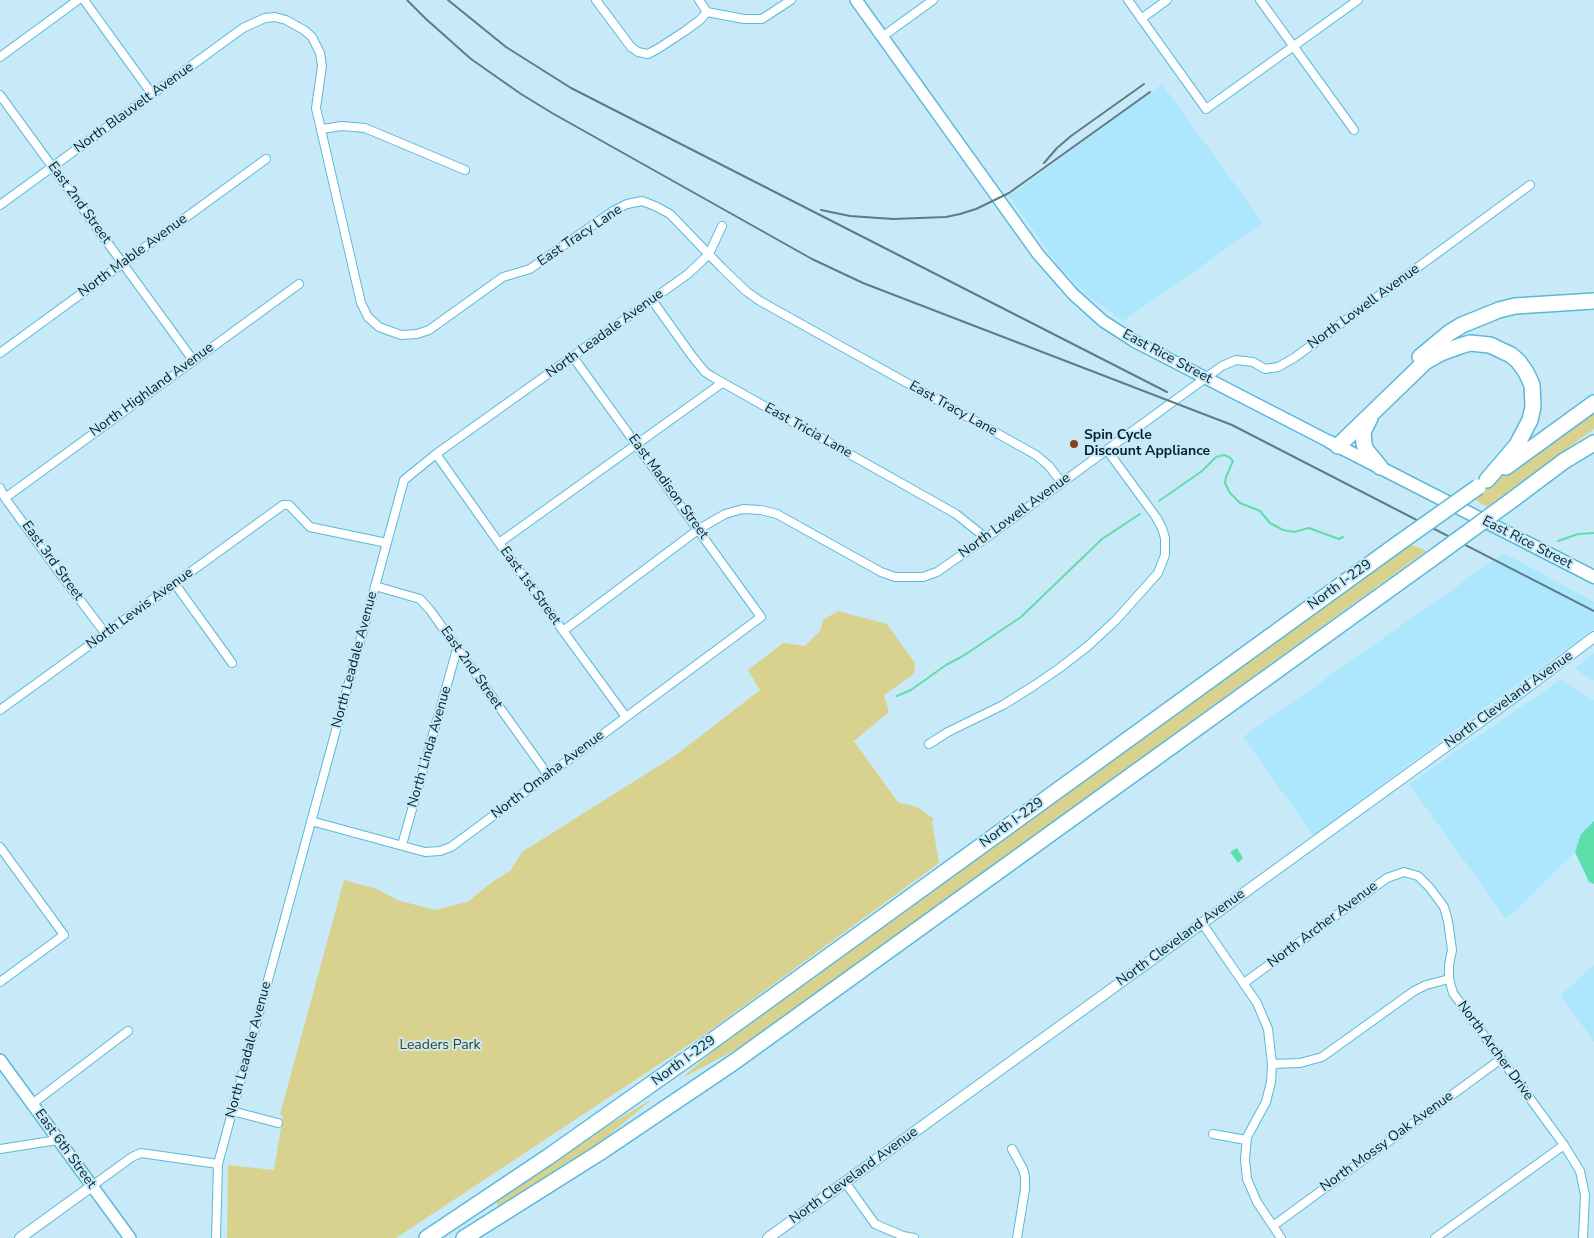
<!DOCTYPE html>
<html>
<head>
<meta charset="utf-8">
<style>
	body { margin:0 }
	canvas { display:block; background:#c8eaf8 }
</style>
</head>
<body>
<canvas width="1594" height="1238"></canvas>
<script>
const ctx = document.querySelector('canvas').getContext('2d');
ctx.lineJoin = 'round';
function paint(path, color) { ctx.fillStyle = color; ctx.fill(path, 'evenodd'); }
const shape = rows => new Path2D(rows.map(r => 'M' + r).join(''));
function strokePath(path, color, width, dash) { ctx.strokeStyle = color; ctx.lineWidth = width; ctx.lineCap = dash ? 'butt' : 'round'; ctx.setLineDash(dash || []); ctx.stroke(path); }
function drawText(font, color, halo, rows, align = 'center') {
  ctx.font = font + ' "Nunito Sans",sans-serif'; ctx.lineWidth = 4; ctx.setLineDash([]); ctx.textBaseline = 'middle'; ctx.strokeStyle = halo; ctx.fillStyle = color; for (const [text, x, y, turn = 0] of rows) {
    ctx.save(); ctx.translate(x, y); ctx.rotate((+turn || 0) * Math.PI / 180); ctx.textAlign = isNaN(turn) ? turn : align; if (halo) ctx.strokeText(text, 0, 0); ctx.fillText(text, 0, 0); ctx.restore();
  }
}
paint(shape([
	[1162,84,1263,223,1123,321,1087,295,1060,268,1009,196],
	[1504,553,1594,602,1594,629,1479,712,1314,836,1243,737],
	[1594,653,1594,681,1575,669],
	[1560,680,1594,700,1594,834,1506,919,1409,784],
	[1594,965,1594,1042,1561,995]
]), '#ace7fd');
paint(shape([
	[1594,411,1594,429,1557,456,1487,507,1474,499,1500,478,1548,447],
	[1410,544,1426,551,815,994,737,1049,686,1076,685,1075,732,1035],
	[838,611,887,624,915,663,914,674,884,695,889,712,854,741,898,802,917,807,934,819,932,821,939,863,708,1032,396,1238,227,1238,228,1165,274,1170,283,1116,280,1114,344,880,377,889,397,900,435,910,467,902,494,881,510,871,522,852,676,755,760,690,748,670,783,643,805,646,820,631,823,620],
	[650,1100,650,1101,603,1140,499,1206,497,1204,496,1202,594,1134]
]), '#d8d28e');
paint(shape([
	[1594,821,1594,884,1589,882,1575,852,1581,834],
	[1237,848,1243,858,1238,863,1230,852]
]), '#5edeaa');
strokePath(shape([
	[1159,501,1202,471,1216,457,1224,455,1229,457,1233,461,1226,477,1225,483,1230,493,1240,503,1260,511,1270,523,1283,530,1294,532,1309,528,1339,539,1343,537],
	[1558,541,1578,534,1594,533],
	[897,696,911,690,946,665,963,656,1021,617,1102,539,1140,514]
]), '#5edeaa', 2);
const minor = shape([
	[84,0,152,94],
	[596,0,631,47,638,52,648,54,659,48,685,31,700,20,707,12,744,19,762,19,791,0],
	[699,0,707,12],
	[1128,0,1206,109,1358,0],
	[1260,0,1354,130],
	[1141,19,1167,0],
	[882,37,933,0],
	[0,57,78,0],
	[0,95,193,360],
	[322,129,342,126,365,128,465,170],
	[0,205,243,28,265,18,275,17,286,20,304,30,312,37,320,53,322,66,316,108,361,303,368,317,379,327,401,335,417,334,429,330,503,277,530,269,613,211,627,204,642,201,655,206,670,214,722,268,746,291,760,301,1036,455,1049,466,1062,483],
	[652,300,692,356,705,372,711,376,956,514,986,538],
	[0,353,266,159],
	[436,454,499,543,626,717],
	[0,488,5,498,61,575,105,633],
	[5,498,299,284],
	[499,543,722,383],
	[175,584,232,663],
	[375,586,420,599,430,610,548,775],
	[563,631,699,529,725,514,743,509,761,510,777,514,881,572,895,577,923,577,937,572,986,538,1222,366,1236,360,1253,362,1265,369,1278,367,1294,358,1530,185],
	[0,710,283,505,289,505,310,527,387,543],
	[929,744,948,732,1003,705,1035,685,1061,667,1088,646,1116,620,1158,573,1165,555,1165,538,1162,528,1156,517,1107,450],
	[311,821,425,852,440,851,451,847,761,617,573,357],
	[402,845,457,649],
	[0,847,64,935,0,982],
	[1202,923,1257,1003,1268,1029,1272,1064,1271,1082,1266,1102,1247,1137,1245,1159,1247,1179,1257,1202,1281,1238],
	[1244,983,1387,878,1404,872,1418,876,1430,888,1444,907,1448,921,1452,950,1449,965,1449,979,1453,993,1564,1145,1580,1171,1585,1195,1583,1238],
	[1272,1064,1300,1063,1322,1057,1414,991,1426,985,1449,979],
	[32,1104,128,1031],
	[232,1111,278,1123],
	[1213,1134,1246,1140],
	[0,1149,58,1140],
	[1012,1149,1023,1169,1025,1177,1025,1189,1017,1238],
	[845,1182,875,1224,903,1236,914,1238],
	[92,1186,132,1157,141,1153,218,1164],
	[1273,1226,1501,1059],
	[216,1238,218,1164,404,480,436,454,688,274,709,254,722,226],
	[1435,1238,1564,1145]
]);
const tertiary = shape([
	[20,1238,92,1186],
	[768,1238,1517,695,1594,637]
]);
const secondary = shape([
	[856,0,1038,254,1073,294,1103,321,1134,341,1330,442],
	[0,1060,130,1238]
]);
const primary = shape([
	[1330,442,1594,577]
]);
const motorway = shape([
	[1420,357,1449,333,1462,325,1499,310,1515,306,1594,301],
	[1370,418,1363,432,1364,444,1366,450,1380,467],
	[1338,446,1425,362,1441,353,1460,346,1470,343,1490,345,1511,355,1518,361,1526,372,1532,385,1533,407,1530,420,1517,445,1487,480],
	[1506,467,1594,403],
	[1512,500,1564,461,1594,443],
	[427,1238,548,1157,694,1054,1399,543],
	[464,1238,599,1153,734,1062,1430,560]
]);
strokePath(minor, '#59b9da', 10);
strokePath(tertiary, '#59b9da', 12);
strokePath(secondary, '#59b9da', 14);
strokePath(primary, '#59b9da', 15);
strokePath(motorway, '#59b9da', 18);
strokePath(minor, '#fff', 8);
strokePath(tertiary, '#fff', 10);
strokePath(secondary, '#fff', 11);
strokePath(primary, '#fff', 12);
strokePath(motorway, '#fff', 15);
strokePath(shape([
	[407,0,426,19,471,59,521,94,552,113,812,259,863,283,1232,425,1594,611],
	[448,0,506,47,571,88,1167,392],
	[1044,163,1057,148,1071,136,1144,84],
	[821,210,850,216,893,219,946,217,960,214,976,209,1009,193,1150,92]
]), '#5c7c88', 2);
const motorwayBridge = shape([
	[1399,543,1478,487],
	[1430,560,1512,500]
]);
strokePath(motorwayBridge, '#59b9da', 18, []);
strokePath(motorwayBridge, '#fff', 15);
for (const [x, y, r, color] of [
	[1074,444,5,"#88401f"]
]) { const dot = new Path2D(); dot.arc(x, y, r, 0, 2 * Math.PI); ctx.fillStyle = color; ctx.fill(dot); strokePath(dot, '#c8eaf8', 2); }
drawText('14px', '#02212b', '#c8eaf8', [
	["North Blauvelt Avenue",134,108,-36],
	["East 2nd Street",79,203,54],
	["East Tracy Lane",580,236,-34],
	["North Mable Avenue",133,256,-36],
	["North Lowell Avenue",1364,307,-36],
	["North Leadale Avenue",605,334,-36],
	["East Rice Street",1167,357,28],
	["North Highland Avenue",152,390,-36],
	["East Tracy Lane",953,409,29],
	["East Tricia Lane",808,431,29],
	["East Madison Street",668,487,54],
	["North Lowell Avenue",1015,516,-36],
	["East Rice Street",1527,543,27],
	["East 3rd Street",52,561,54],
	["North I-229",1340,585,-36],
	["East 1st Street",530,586,54],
	["North Lewis Avenue",140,609,-36],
	["North Leadale Avenue",355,660,-75],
	["East 2nd Street",471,668,55],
	["North Cleveland Avenue",1509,700,-36],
	["North Linda Avenue",430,747,-74],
	["North Omaha Avenue",548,775,-37],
	["North I-229",1012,823,-36],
	["North Archer Avenue",1323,925,-37],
	["North Cleveland Avenue",1181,938,-36],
	["North Leadale Avenue",249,1050,-75],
	["North Archer Drive",1495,1051,54],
	["North I-229",684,1061,-36],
	["North Mossy Oak Avenue",1387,1142,-36],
	["East 6th Street",65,1149,54],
	["North Cleveland Avenue",854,1176,-36]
]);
drawText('bold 14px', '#02212b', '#c8eaf8', [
	["Spin Cycle",1084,436],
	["Discount Appliance",1084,452]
], 'left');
drawText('14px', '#443f0d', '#c8eaf8', [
	["Leaders Park",440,1046]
]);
</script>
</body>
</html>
